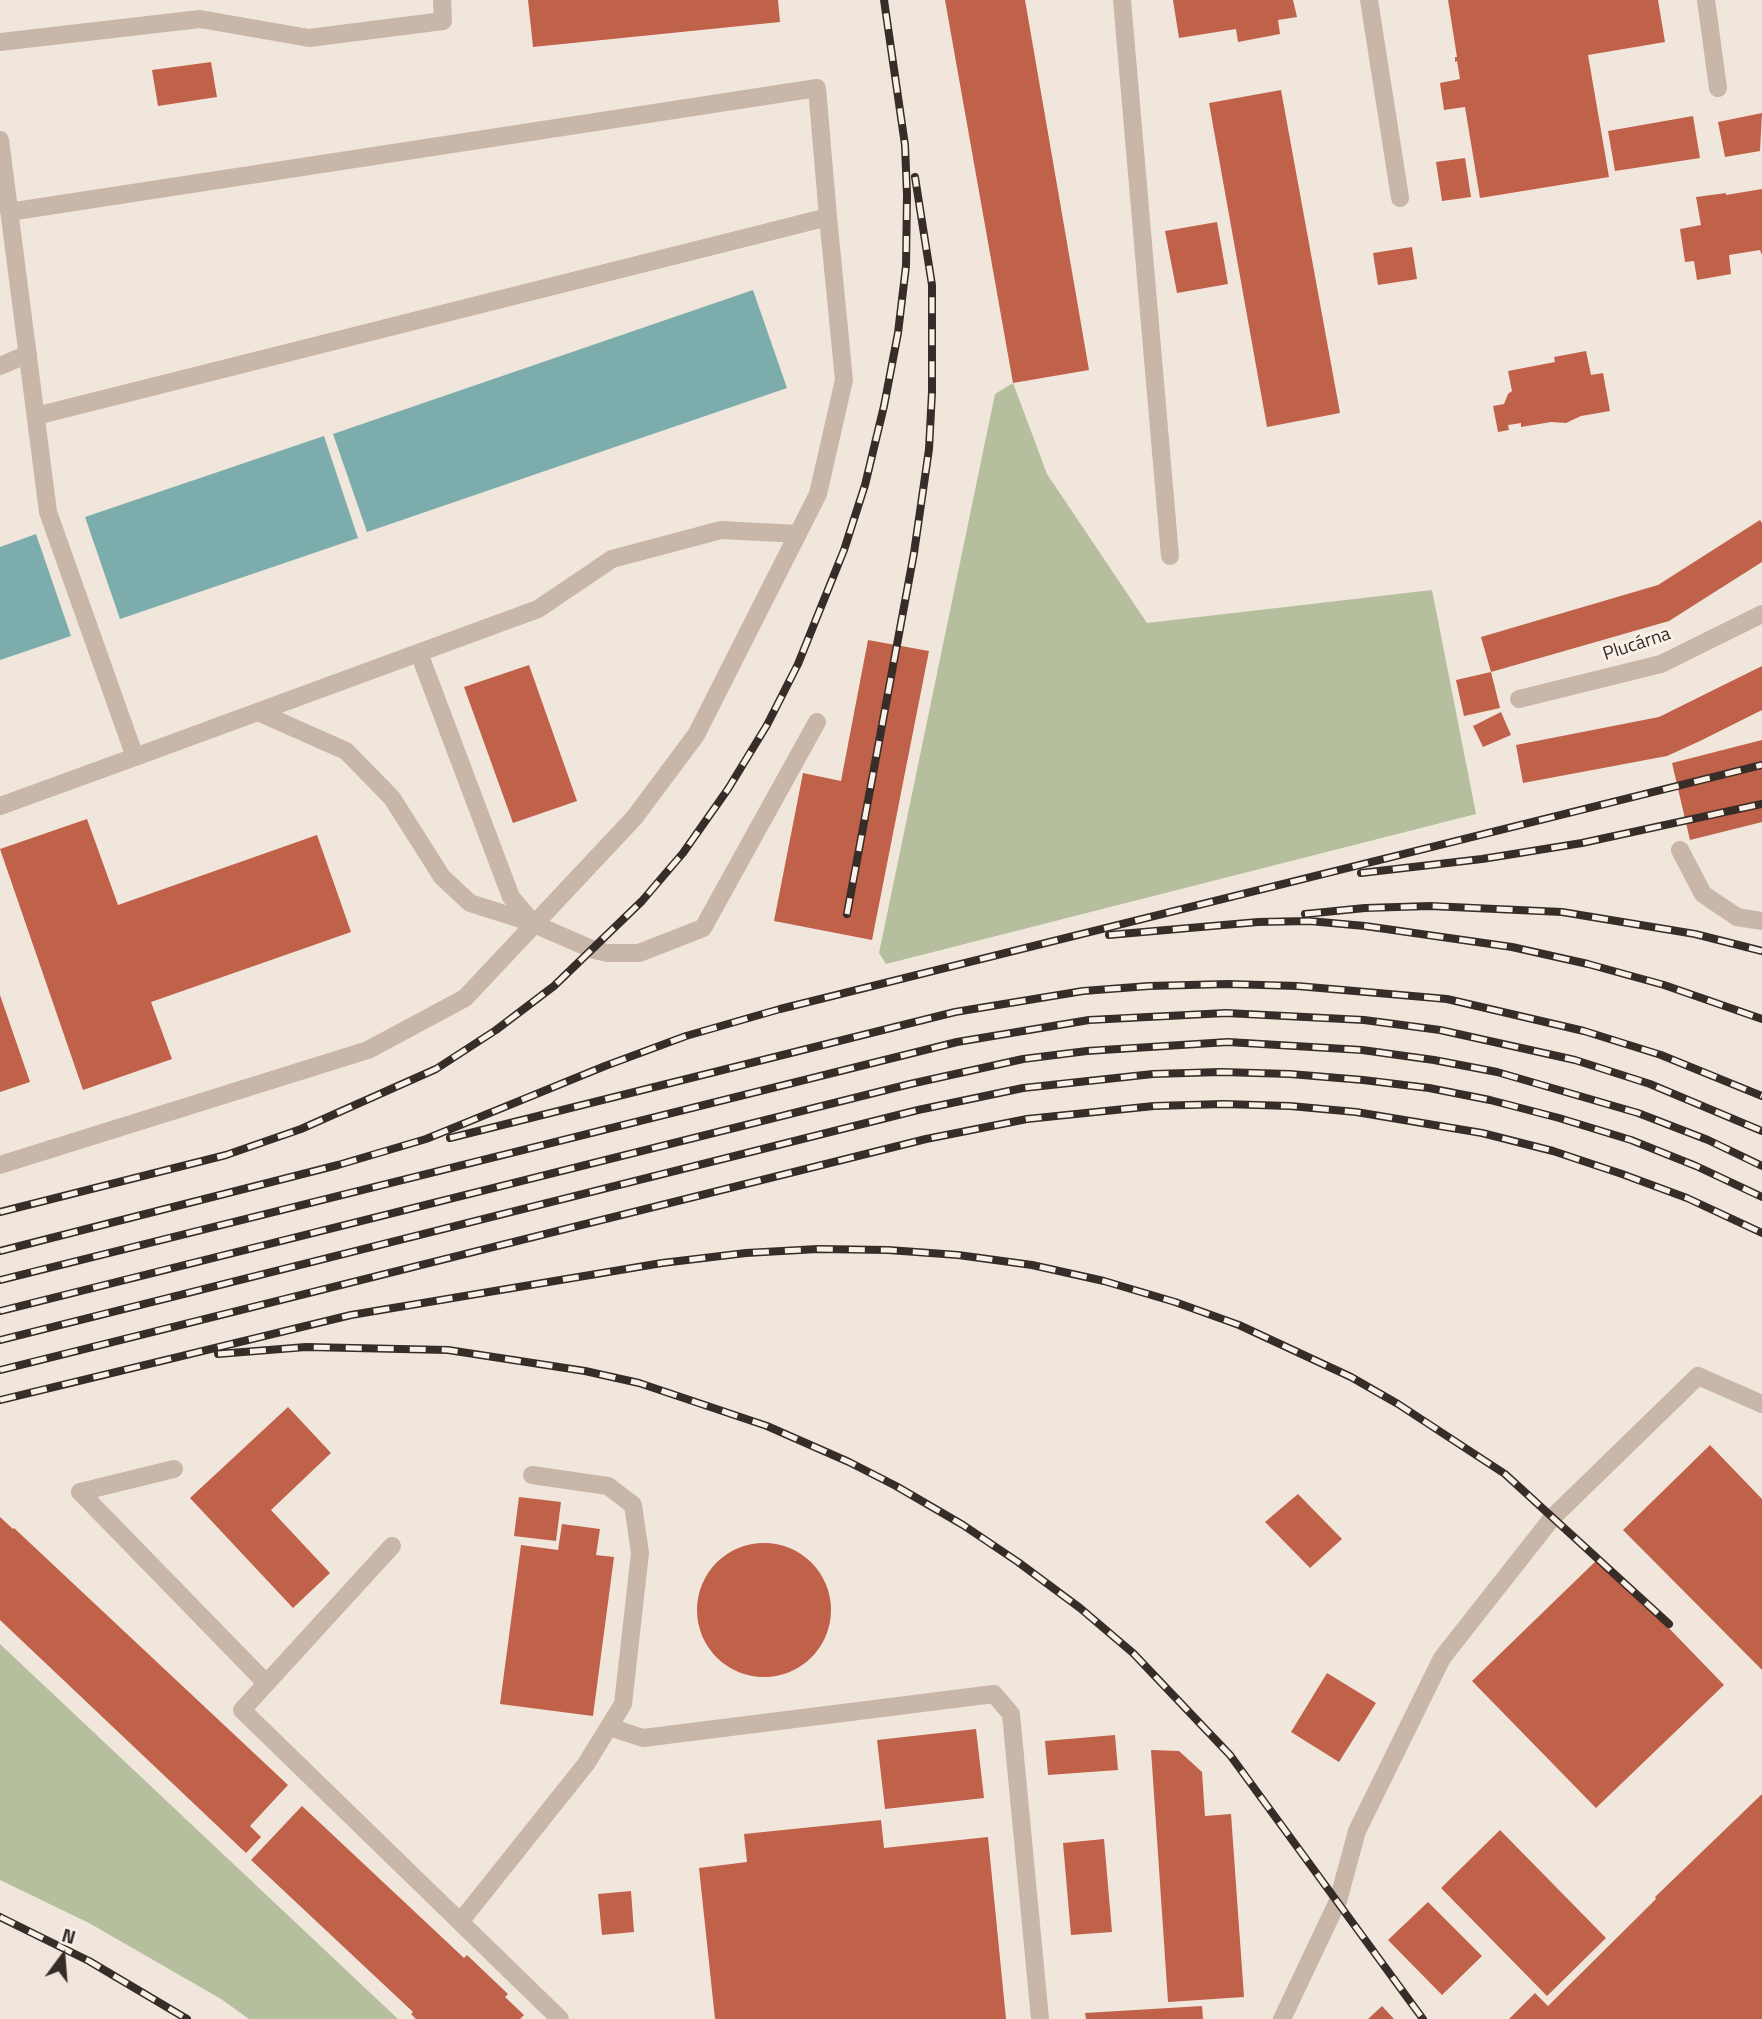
<!DOCTYPE html>
<html>
<head>
<meta charset="utf-8">
<style>
	body { margin:0 }
	#map { position:relative; width:1762px; height:2019px; overflow:hidden; background:#f1e6dc; font-family:"Titillium Web",sans-serif }
	canvas { display:block }
	.north { position:absolute; left:28px; top:1921px; width:70px; height:70px; -webkit-text-stroke:5px #f9f0e8; paint-order:stroke; rotate:16deg; font-size:19px; font-weight:700; line-height:28px; text-align:center; color:#362c28 }
	.north::after { content:''; display:block; margin:auto; width:24px; height:32px; background:#362c28; clip-path:polygon(50% 0,100% 100%,50% 72%,0 100%) }
</style>
</head>
<body>
<div id="map">
<canvas width="1762" height="2019"></canvas>
<div class="north">N</div>
</div>
<script>
const ctx = document.querySelector('canvas').getContext('2d');
ctx.lineJoin = 'round';
function paint(path, color) { ctx.fillStyle = color; ctx.fill(path, 'evenodd'); }
const shape = rows => new Path2D(rows.map(r => 'M' + r).join(''));
function strokePath(path, color, width, dash) { ctx.strokeStyle = color; ctx.lineWidth = width; ctx.lineCap = dash ? 'butt' : 'round'; ctx.setLineDash(dash || []); ctx.stroke(path); }
function drawText(font, color, halo, rows, align = 'center') {
  ctx.font = font + ' "Titillium Web",sans-serif'; ctx.lineWidth = 6; ctx.setLineDash([]); ctx.textBaseline = 'middle'; ctx.strokeStyle = halo; ctx.fillStyle = color; for (const [text, x, y, turn = 0] of rows) {
    ctx.save(); ctx.translate(x, y); ctx.rotate((+turn || 0) * Math.PI / 180); ctx.textAlign = isNaN(turn) ? turn : align; if (halo) ctx.strokeText(text, 0, 0); ctx.fillText(text, 0, 0); ctx.restore();
  }
}
paint(shape([
	[1013,383,1047,474,1147,623,1432,590,1476,814,886,964,879,953,995,394],
	[0,1644,398,2019,249,2019,221,1999,89,1923,0,1880]
]), '#b5bf9d');
paint(shape([
	[753,290,787,388,367,532,333,434],
	[324,436,358,538,120,619,85,517],
	[36,534,71,636,0,660,0,547]
]), '#7cadac');
paint(shape([
	[528,0,778,0,780,22,533,47],
	[945,0,1025,0,1089,370,1013,383],
	[1173,0,1293,0,1297,17,1278,20,1280,34,1238,42,1236,29,1179,38],
	[1448,0,1658,0,1665,42,1588,55,1609,177,1480,198,1465,107,1444,110,1440,83,1460,79,1457,61,1455,62,1455,57,1457,57],
	[211,62,217,97,158,106,152,70],
	[1281,90,1340,413,1267,427,1209,103],
	[1762,113,1760,151,1725,157,1718,122],
	[1693,116,1700,158,1615,171,1608,131],
	[1465,158,1471,197,1442,201,1436,162],
	[1762,189,1762,255,1760,250,1729,255,1731,274,1697,280,1694,261,1685,262,1680,229,1701,225,1696,197,1726,193,1726,195],
	[1217,222,1228,284,1177,293,1165,231],
	[1412,247,1417,279,1378,285,1373,253],
	[1586,351,1591,375,1603,373,1610,411,1581,416,1566,423,1551,422,1521,427,1521,423,1508,425,1509,430,1498,432,1493,406,1504,404,1508,394,1512,391,1508,371,1555,362,1554,357],
	[1760,520,1762,523,1762,562,1669,621,1491,672,1481,637,1658,585],
	[868,640,929,651,872,940,774,921,803,773,841,781],
	[529,665,577,801,513,823,464,687],
	[1762,666,1762,710,1700,741,1667,756,1523,783,1516,745,1659,717],
	[1491,672,1500,708,1464,716,1456,680],
	[1501,712,1511,735,1483,747,1473,726],
	[1762,740,1762,822,1690,840,1672,763],
	[87,819,118,905,317,835,351,932,151,1002,172,1059,83,1090,0,849],
	[0,995,30,1082,0,1092],
	[288,1407,331,1453,271,1510,330,1573,293,1608,190,1498],
	[1710,1445,1762,1499,1762,1670,1623,1530],
	[1298,1494,1342,1539,1310,1568,1265,1522],
	[519,1497,561,1502,556,1541,514,1536],
	[0,1517,13,1529,14,1528,288,1785,250,1826,261,1837,246,1853,0,1620],
	[562,1524,600,1529,596,1555,614,1557,593,1716,500,1704,521,1545,558,1550],
	'697 1610a67 67 0 1 1 134 0a67 67 0 1 1-134 0Z',
	[1600,1557,1724,1685,1596,1808,1472,1681],
	[1327,1673,1376,1703,1339,1762,1291,1732],
	[976,1729,984,1798,885,1809,877,1740],
	[1115,1735,1118,1770,1048,1775,1045,1741],
	[1151,1750,1179,1751,1202,1772,1205,1816,1231,1814,1244,1997,1168,2002],
	[1762,1794,1762,2019,1509,2019,1535,1993,1548,2006,1656,1899,1655,1897],
	[302,1806,464,1958,467,1955,508,1994,505,1997,524,2015,520,2019,416,2019,411,2014,413,2012,251,1860],
	[881,1820,884,1848,988,1837,1006,2019,715,2019,699,1868,747,1862,744,1834],
	[1500,1830,1606,1938,1547,1996,1441,1888],
	[1104,1839,1112,1932,1071,1935,1063,1843],
	[631,1891,634,1932,602,1935,598,1894],
	[1428,1902,1482,1956,1442,1995,1388,1940],
	[1202,2006,1203,2019,1086,2019,1085,2013],
	[1382,2006,1394,2019,1368,2019]
]), '#c0614a');
strokePath(shape([
	[1122,0,1170,556],
	[1369,0,1400,198],
	[1706,0,1718,88],
	[0,42,200,19,309,38,443,21,442,0],
	[0,140,48,512,135,757,538,609,612,559,721,530,798,534],
	[9,212,817,88,828,217,36,416],
	[0,366,28,354],
	[419,653,511,897,534,924,594,950,608,953,639,953,703,928,817,722],
	[258,712,346,751,392,798,442,877,470,903,533,923],
	[0,806,135,757],
	[1680,850,1703,894,1737,917,1762,921],
	[0,1165,368,1050,465,998,634,818,696,735,818,494,844,380,828,217],
	[174,1469,80,1492,266,1683],
	[392,1546,242,1710,560,2019],
	[609,1727,643,1738,994,1694,1011,1714,1040,2019],
	[460,1922,586,1764,623,1704,640,1553,633,1505,608,1486,532,1475],
	[1282,2019,1338,1901,1357,1831,1442,1658,1553,1517,1698,1376,1762,1404]
]), '#c8b6a8', 18);
strokePath(shape([
	[1519,699,1661,664,1762,614]
]), '#c8b6a8', 18);
const rail = shape([
	[1361,873,1482,859,1582,843,1762,804],
	[847,914,914,553,929,449,932,392,932,285,915,177],
	[1305,914,1365,908,1430,906,1562,912,1695,934,1762,951],
	[1109,935,1258,922,1309,921,1365,926,1512,947,1588,964,1664,985,1762,1019],
	[450,1138,955,1012,1083,991,1149,986,1228,984,1297,986,1447,999,1584,1031,1661,1055,1762,1096],
	[0,1212,226,1155,301,1129,436,1069,496,1030,554,986,642,901,683,853,728,789,767,725,798,664,844,550,865,485,884,406,898,333,906,266,907,195,905,145,884,0],
	[0,1251,338,1165,426,1139,605,1066,686,1036,780,1009,1762,765],
	[0,1280,957,1042,1089,1020,1226,1013,1364,1020,1440,1030,1575,1060,1650,1084,1762,1131],
	[0,1311,910,1084,1023,1059,1087,1051,1228,1042,1362,1050,1434,1060,1497,1072,1638,1113,1708,1140,1762,1166],
	[0,1340,918,1110,1023,1088,1153,1074,1221,1072,1290,1074,1363,1080,1429,1088,1490,1100,1559,1118,1631,1140,1696,1166,1762,1197],
	[218,1354,306,1347,448,1350,585,1371,639,1383,767,1426,849,1462,896,1486,963,1525,1018,1562,1080,1608,1133,1653,1230,1755,1423,2019],
	[0,1370,926,1139,1027,1119,1154,1106,1223,1104,1290,1106,1356,1112,1482,1133,1553,1151,1622,1174,1687,1198,1762,1233],
	[0,1400,351,1315,662,1263,746,1253,818,1249,888,1250,958,1255,1032,1265,1104,1281,1175,1302,1239,1325,1351,1377,1398,1404,1505,1474,1669,1624],
	[0,1917,89,1961,187,2019]
]);
strokePath(rail, '#362c28', 8);
strokePath(rail, '#f9f0e8', 5, [16]);
drawText('19px', '#362c28', '#f9f0e8', [
	["Plucárna",1637,645,-18]
]);
</script>
</body>
</html>
